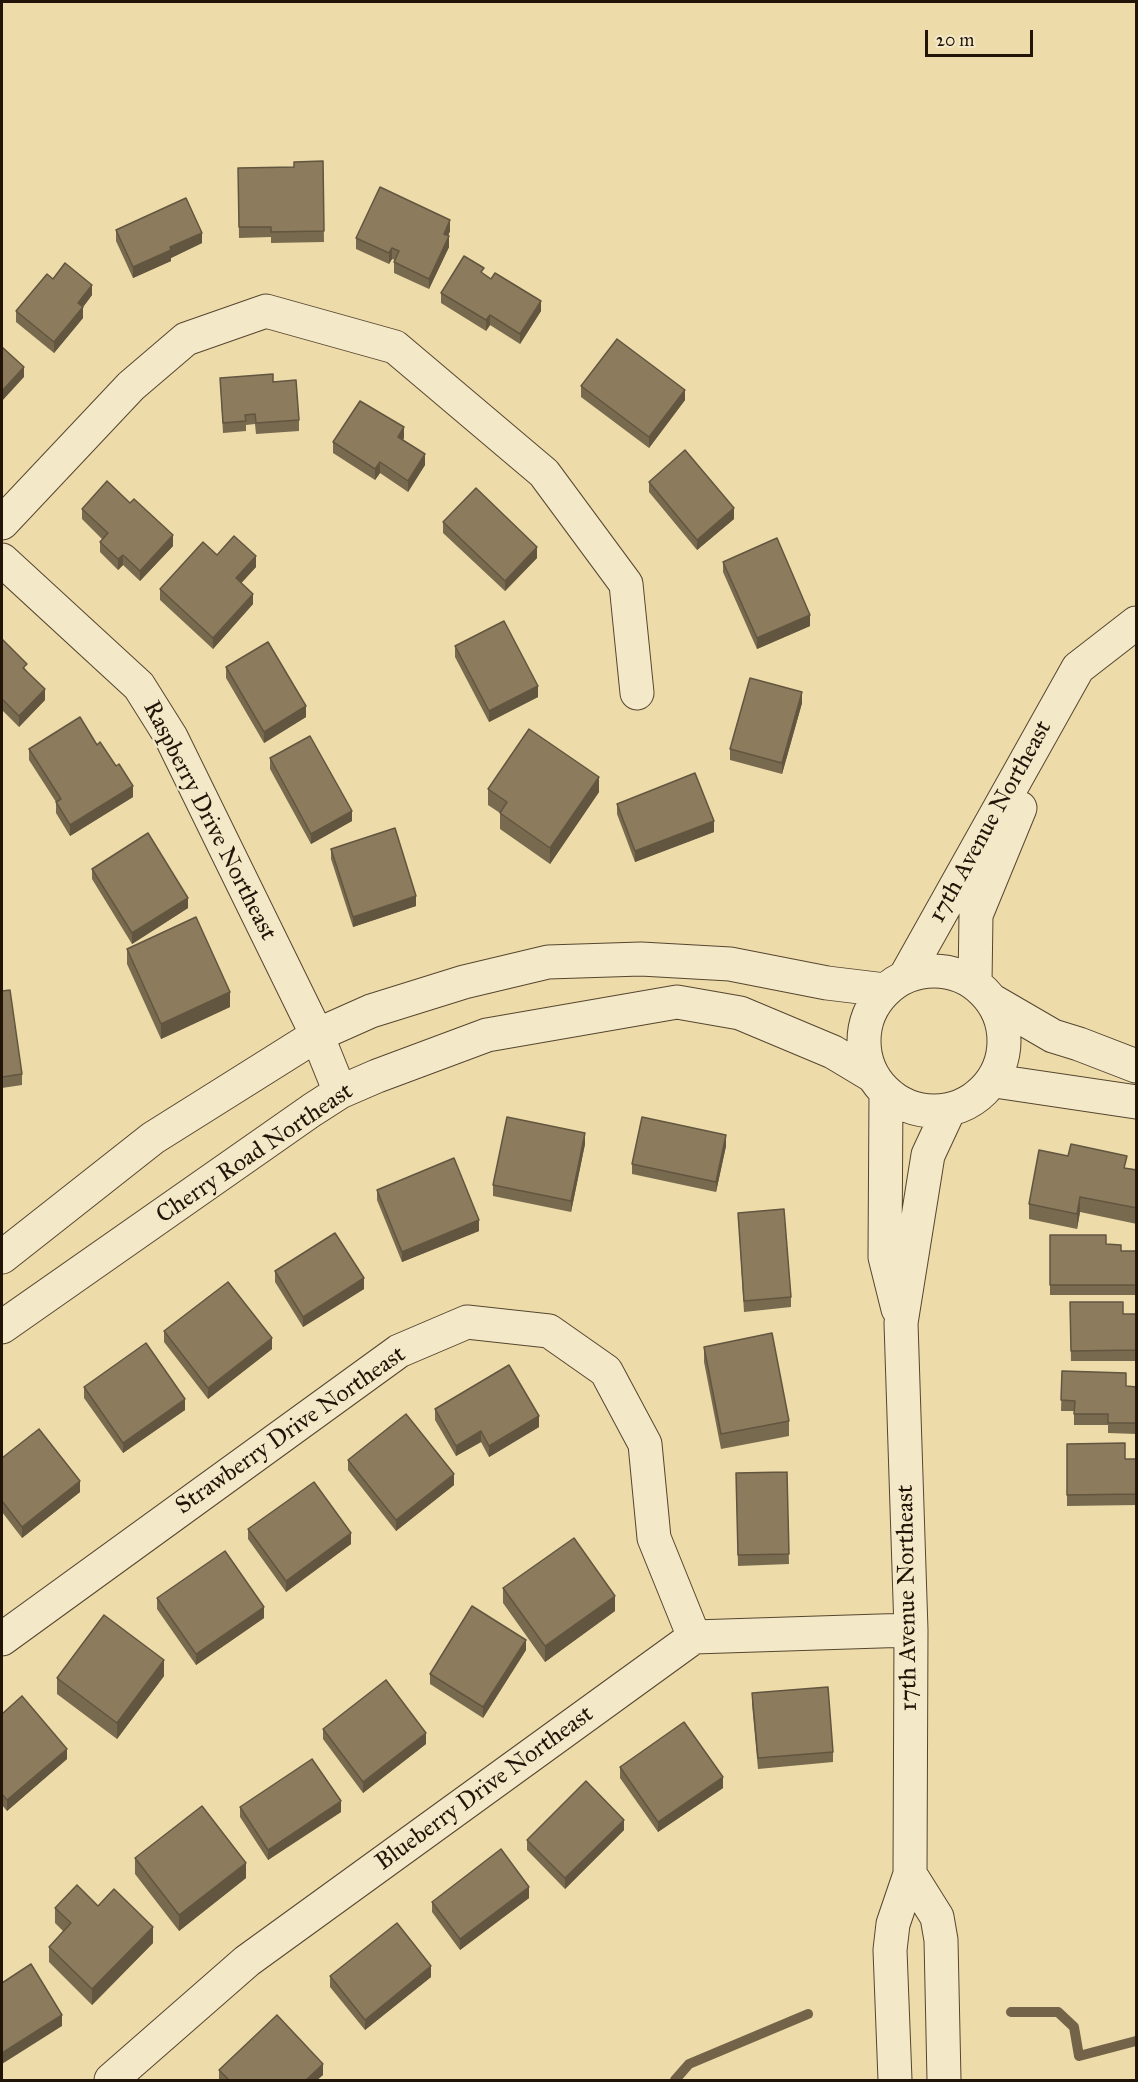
<!DOCTYPE html>
<html>
<head>
<meta charset="utf-8">
<style>
	body { margin:0 }
	#map { position:relative; width:1138px; height:2082px; overflow:hidden; background:#eddba9; font-family:"IM FELL Great Primer",serif }
	canvas { display:block }
	.frame { position:absolute; inset:0; border:3px solid #231408; pointer-events:none }
	.scale { position:absolute; left:925px; top:30px; width:108px; height:27px; box-sizing:border-box; border:3px solid #231408; border-top:0; padding-left:8px; font-size:18px; line-height:21px; white-space:nowrap; color:#231408; -webkit-text-stroke:4px #f3e8c7; paint-order:stroke }
</style>
</head>
<body>
<div id="map">
<canvas width="1138" height="2082"></canvas>
<div class="frame"></div>
<div class="scale">20 m</div>
</div>
<script>
const ctx = document.querySelector('canvas').getContext('2d');
ctx.lineJoin = 'round';
const shape = rows => new Path2D(rows.map(r => 'M' + r).join(''));
function strokePath(path, color, width, dash) { ctx.strokeStyle = color; ctx.lineWidth = width; ctx.lineCap = dash ? 'butt' : 'round'; ctx.setLineDash(dash || []); ctx.stroke(path); }
function paint(path, color) { ctx.fillStyle = color; ctx.fill(path, 'evenodd'); }
function drawText(font, color, halo, rows, align = 'center') {
  ctx.font = font + ' "IM FELL Great Primer",serif'; ctx.lineWidth = 4.5; ctx.setLineDash([]); ctx.textBaseline = 'middle'; ctx.strokeStyle = halo; ctx.fillStyle = color; for (const [text, x, y, turn = 0] of rows) {
    ctx.save(); ctx.translate(x, y); ctx.rotate((+turn || 0) * Math.PI / 180); ctx.textAlign = isNaN(turn) ? turn : align; if (halo) ctx.strokeText(text, 0, 0); ctx.fillText(text, 0, 0); ctx.restore();
  }
}
strokePath(shape([
	[1011,2012,1058,2012,1074,2027,1079,2056,1136,2041],
	[675,2080,689,2064,808,2014]
]), '#736348', 10);
const minor = shape([
	[2,523,131,386,186,339,266,311,395,347,544,473,626,584,637,693],
	[2,560,139,686,171,737,317,1035,340,1092],
	'864 1041a70 70 0 1 1 140 0a70 70 0 1 1-140 0Z',
	[905,977,1078,668,1136,623],
	[975,983,976,915,1020,808],
	[991,1000,1053,1036,1079,1044,1136,1066],
	[995,1081,1136,1102],
	[886,1094,885,1257,898,1309],
	[2,1257,153,1138,317,1035,371,1011,464,982,548,962,641,959,730,964,827,983,885,990],
	[2,1327,312,1110,340,1092,377,1076,487,1035,677,1002,740,1013,833,1052,873,1076],
	[2,1639,399,1351,467,1322,549,1331,606,1371,645,1444,654,1538,694,1637],
	[910,1874,937,1917,941,1940,944,2080],
	[111,2080,247,1961,694,1637,911,1630],
	[895,2080,890,1950,893,1924,910,1874,911,1630,901,1323,928,1155,949,1110]
]);
strokePath(minor, '#564630', 35);
strokePath(minor, '#f3e8c7', 33);
paint(shape([
	[323,161,324,242,271,243,271,237,239,238,238,168,294,167],
	[116,230,202,243,171,258,171,261,133,278,116,241],
	[450,231,448,236,449,247,429,289,394,273,394,262,395,260,392,259,389,264,356,249,356,238],
	[484,274,541,311,520,344,490,325,486,331,441,303,441,293],
	[53,279,92,295,83,307,83,318,54,353,16,322,16,311],
	[220,378,273,382,299,420,299,431,256,434,255,424,246,425,246,431,223,433],
	[581,386,685,400,649,448,581,397],
	[404,438,403,440,425,465,408,492,380,473,375,480,333,453,333,442],
	[649,482,734,519,697,550,649,492],
	[82,509,173,546,140,581,123,565,118,570,100,552,100,542,102,539,82,519],
	[443,522,537,558,505,591,443,533],
	[217,555,256,567,241,583,253,604,213,649,160,600,160,589],
	[723,562,810,626,757,649,723,572],
	[2,639,27,671,45,700,19,727,2,710],
	[455,646,538,697,489,722,455,657],
	[226,667,306,717,264,743,226,678],
	[802,703,782,774,730,760,730,749],
	[97,745,133,797,70,836,56,813,56,802,29,760,29,749],
	[270,758,352,821,311,844,270,769],
	[488,789,599,792,550,864,500,829,500,813,488,805],
	[617,804,714,832,635,862,617,814],
	[331,849,416,906,353,927,331,859],
	[92,869,188,908,132,944,92,879],
	[127,949,230,1007,161,1039,127,964],
	[2,991,22,1074,22,1085,2,1088],
	[585,1144,571,1212,493,1196,493,1185],
	[726,1146,716,1192,632,1174,632,1164],
	[1127,1168,1137,1170,1137,1224,1080,1212,1077,1229,1029,1219,1029,1204],
	[377,1190,479,1231,402,1262,377,1200],
	[738,1213,791,1297,791,1307,744,1312],
	[1050,1235,1106,1244,1121,1251,1137,1251,1137,1295,1050,1295],
	[275,1271,364,1289,303,1327,275,1282],
	[1070,1302,1123,1314,1137,1314,1137,1361,1071,1361],
	[164,1331,272,1349,208,1399,164,1342],
	[704,1347,789,1421,789,1436,721,1449,704,1362],
	[1062,1371,1126,1386,1137,1387,1137,1434,1108,1433,1108,1425,1074,1425,1074,1411,1061,1411],
	[84,1387,185,1410,123,1453,84,1398],
	[435,1409,539,1427,489,1457,481,1442,456,1456,435,1420],
	[1067,1444,1125,1459,1137,1459,1137,1505,1067,1506],
	[2,1458,80,1492,22,1538,2,1512],
	[348,1460,454,1485,396,1531,348,1470],
	[787,1472,789,1564,738,1566,736,1473],
	[248,1529,351,1544,286,1592,248,1539],
	[503,1588,615,1611,545,1662,503,1603],
	[157,1598,264,1618,196,1665,157,1609],
	[526,1650,483,1718,430,1684,430,1674],
	[164,1676,117,1739,57,1694,57,1678],
	[752,1693,833,1752,833,1762,758,1769,752,1704],
	[2,1714,67,1759,7,1811,2,1805],
	[323,1729,426,1744,363,1793,323,1739],
	[620,1767,723,1788,658,1832,620,1778],
	[240,1807,341,1812,268,1860,240,1817],
	[624,1830,565,1889,527,1850,527,1840],
	[135,1858,246,1878,179,1931,135,1874],
	[529,1898,460,1950,432,1912,432,1902],
	[98,1906,153,1943,92,2005,49,1962,49,1947,63,1931,55,1923,55,1908],
	[330,1976,431,1977,365,2030,330,1987],
	[219,2070,323,2075,317,2080,219,2080]
]), '#786a4f');
paint(shape([
	[450,220,450,231,444,245,444,234],
	[202,233,202,243,171,258,171,261,133,278,133,267,170,247],
	[449,236,449,247,429,289,429,279],
	[392,248,392,259,389,264,389,253],
	[92,285,92,295,83,307,83,318,54,353,54,342,78,303],
	[541,301,541,311,520,344,520,334],
	[490,315,490,325,486,331,486,320],
	[24,367,24,377,2,401,2,391],
	[685,390,685,400,649,448,649,437],
	[404,427,404,438,398,447,398,437],
	[425,454,425,465,408,492,408,481],
	[380,462,380,473,375,480,375,469],
	[734,508,734,519,697,550,697,540],
	[173,535,173,546,140,581,140,571],
	[537,547,537,558,505,591,505,581],
	[123,555,123,565,118,570,118,559],
	[256,556,256,567,236,589,236,578],
	[253,594,253,604,213,649,213,638],
	[810,615,810,626,757,649,757,638],
	[538,686,538,697,489,722,489,711],
	[45,689,45,700,19,727,19,716],
	[802,692,802,703,782,774,782,763],
	[306,706,306,717,264,743,264,732],
	[599,777,599,792,550,864,550,848],
	[133,786,133,797,70,836,70,825],
	[352,811,352,821,311,844,311,834],
	[714,821,714,832,635,862,635,851],
	[416,896,416,906,353,927,353,917],
	[188,898,188,908,132,944,132,933],
	[230,992,230,1007,161,1039,161,1024],
	[585,1133,585,1144,571,1212,571,1201],
	[726,1135,726,1146,716,1192,716,1182],
	[1080,1197,1080,1212,1077,1229,1077,1214],
	[479,1220,479,1231,402,1262,402,1252],
	[364,1278,364,1289,303,1327,303,1317],
	[272,1338,272,1349,208,1399,208,1388],
	[185,1399,185,1410,123,1453,123,1443],
	[539,1416,539,1427,489,1457,489,1446],
	[481,1431,481,1442,456,1456,456,1446],
	[454,1474,454,1485,396,1531,396,1520],
	[80,1481,80,1492,22,1538,22,1527],
	[351,1533,351,1544,286,1592,286,1581],
	[615,1596,615,1611,545,1662,545,1646],
	[264,1607,264,1618,196,1665,196,1654],
	[526,1640,526,1650,483,1718,483,1707],
	[164,1660,164,1676,117,1739,117,1723],
	[426,1733,426,1744,363,1793,363,1782],
	[67,1749,67,1759,7,1811,7,1800],
	[723,1777,723,1788,658,1832,658,1822],
	[341,1801,341,1812,268,1860,268,1850],
	[624,1820,624,1830,565,1889,565,1878],
	[246,1863,246,1878,179,1931,179,1915],
	[529,1887,529,1898,460,1950,460,1939],
	[153,1927,153,1943,92,2005,92,1989],
	[431,1966,431,1977,365,2030,365,2020],
	[62,2015,62,2026,2,2064,2,2053],
	[323,2064,323,2075,317,2080,306,2080]
]), '#625640');
const building = shape([
	[323,161,324,231,271,232,271,227,239,227,238,168,294,167,294,162,323,161],
	[380,187,450,220,444,234,449,236,429,279,394,262,399,251,392,248,389,253,356,238,380,187],
	[186,198,202,233,170,247,171,250,133,267,116,230,186,198],
	[464,256,484,268,481,272,491,279,495,273,541,301,520,334,490,315,486,320,441,293,464,256],
	[65,263,92,285,78,303,83,307,54,342,16,311,47,274,53,279,65,263],
	[617,339,685,390,649,437,581,386,617,339],
	[2,347,24,367,2,391,2,347],
	[273,374,273,382,296,380,299,420,256,423,255,414,245,415,246,421,223,423,220,378,273,374],
	[360,401,404,427,398,437,425,454,408,481,380,462,375,469,333,442,360,401],
	[685,450,734,508,697,540,649,482,685,450],
	[107,481,130,503,134,499,173,535,140,571,123,555,118,559,100,542,108,533,82,509,107,481],
	[476,488,537,547,505,581,443,522,476,488],
	[234,536,256,556,236,578,253,594,213,638,160,589,203,542,217,555,234,536],
	[777,538,810,615,757,638,723,562,777,538],
	[504,621,538,686,489,711,455,646,504,621],
	[2,639,27,664,23,668,45,689,19,716,2,699,2,639],
	[268,642,306,706,264,732,226,667,268,642],
	[750,678,802,692,782,763,730,749,750,678],
	[80,717,97,745,100,742,116,766,119,764,133,786,70,825,56,802,61,799,29,749,80,717],
	[529,729,599,777,550,848,500,813,507,802,488,789,529,729],
	[310,736,352,811,311,834,270,758,310,736],
	[695,773,714,821,635,851,617,804,695,773],
	[395,828,416,896,353,917,331,849,395,828],
	[148,833,188,898,132,933,92,869,148,833],
	[196,917,230,992,161,1024,127,949,196,917],
	[10,990,22,1074,2,1077,2,991,10,990],
	[507,1117,585,1133,571,1201,493,1185,507,1117],
	[642,1117,726,1135,716,1182,632,1164,642,1117],
	[1071,1144,1127,1156,1124,1168,1137,1170,1137,1208,1080,1197,1077,1214,1029,1204,1039,1150,1068,1156,1071,1144],
	[454,1158,479,1220,402,1252,377,1190,454,1158],
	[784,1209,791,1297,744,1301,738,1213,784,1209],
	[335,1233,364,1278,303,1317,275,1271,335,1233],
	[1050,1235,1106,1235,1106,1244,1121,1245,1121,1251,1137,1251,1137,1285,1050,1285,1050,1235],
	[228,1282,272,1338,208,1388,164,1331,228,1282],
	[1070,1302,1123,1302,1123,1314,1137,1314,1137,1350,1071,1351,1070,1302],
	[772,1333,789,1421,721,1434,704,1347,772,1333],
	[146,1343,185,1399,123,1443,84,1387,146,1343],
	[509,1365,539,1416,489,1446,481,1431,456,1446,435,1409,509,1365],
	[1062,1371,1126,1373,1126,1386,1137,1387,1137,1423,1108,1423,1108,1414,1074,1414,1075,1401,1061,1400,1062,1371],
	[406,1414,454,1474,396,1520,348,1460,406,1414],
	[39,1429,80,1481,22,1527,2,1501,2,1458,39,1429],
	[1125,1443,1125,1459,1137,1459,1137,1494,1067,1495,1067,1444,1125,1443],
	[787,1472,789,1554,738,1555,736,1473,787,1472],
	[314,1482,351,1533,286,1581,248,1529,314,1482],
	[574,1538,615,1596,545,1646,503,1588,574,1538],
	[225,1551,264,1607,196,1654,157,1598,225,1551],
	[472,1606,526,1640,483,1707,430,1674,472,1606],
	[104,1615,164,1660,117,1723,57,1678,104,1615],
	[386,1680,426,1733,363,1782,323,1729,386,1680],
	[828,1687,833,1752,758,1758,752,1693,828,1687],
	[22,1696,67,1749,7,1800,2,1794,2,1714,22,1696],
	[684,1722,723,1777,658,1822,620,1767,684,1722],
	[312,1759,341,1801,268,1850,240,1807,312,1759],
	[586,1781,624,1820,565,1878,527,1840,586,1781],
	[202,1806,246,1863,179,1915,135,1858,202,1806],
	[501,1849,529,1887,460,1939,432,1902,501,1849],
	[77,1885,98,1906,114,1889,153,1927,92,1989,49,1947,71,1923,55,1908,77,1885],
	[397,1923,431,1966,365,2020,330,1976,397,1923],
	[31,1964,62,2015,2,2053,2,1983,31,1964],
	[277,2015,323,2064,306,2080,229,2080,219,2070,277,2015]
]);
paint(building, '#8c7b5c');
strokePath(building, '#625640', 1.5);
drawText('24px', '#231408', '#f3e8c7', [
	["Raspberry Drive Northeast",209,821,63],
	["17th Avenue Northeast",991,822,-61],
	["Cherry Road Northeast",255,1154,-34],
	["Strawberry Drive Northeast",291,1431,-35],
	["17th Avenue Northeast",908,1598,-91],
	["Blueberry Drive Northeast",485,1789,-36]
]);
</script>
</body>
</html>
